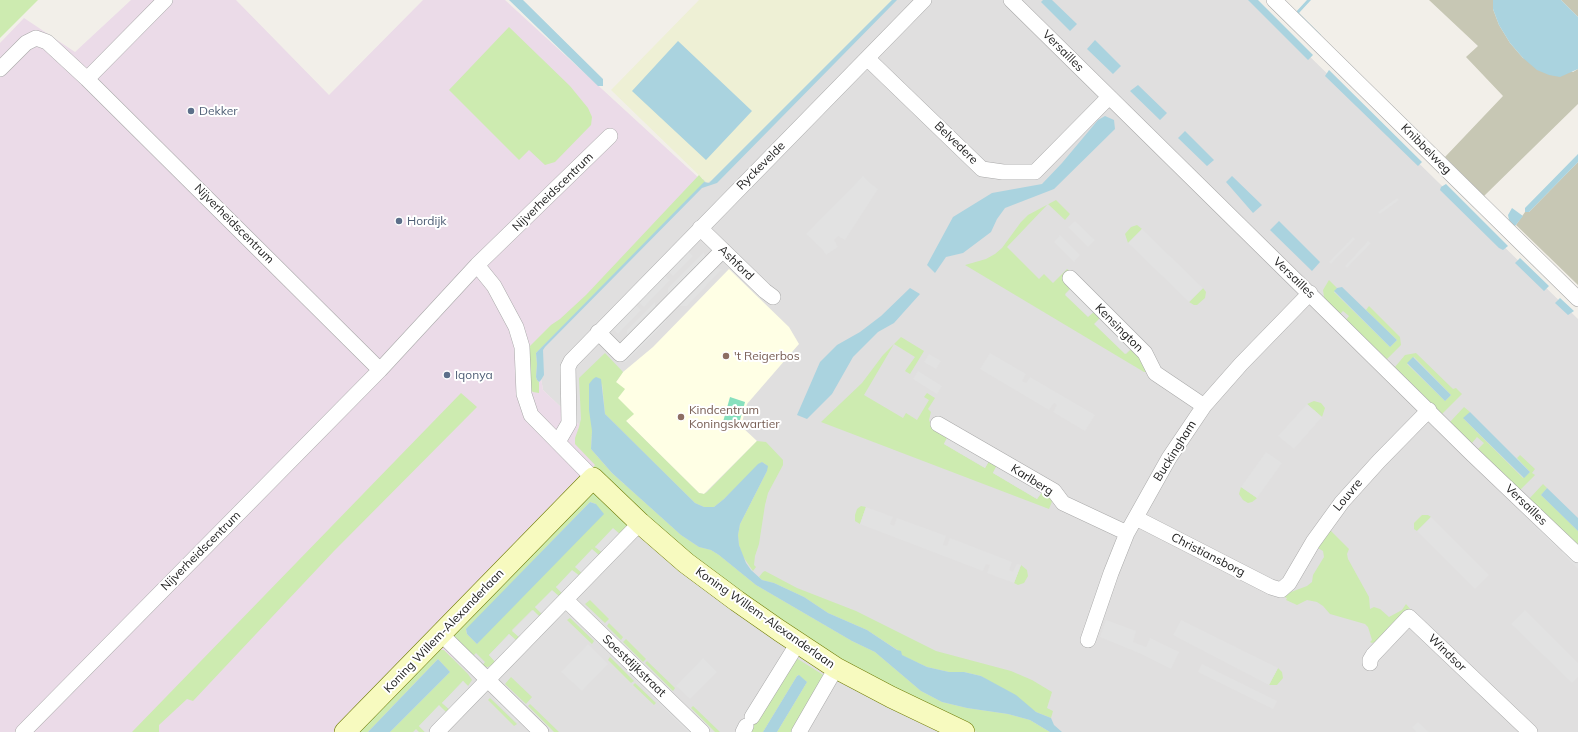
<!DOCTYPE html>
<html>
<head>
<meta charset="utf-8">
<style>
	body { margin:0 }
	canvas { display:block; background:#f2efe9 }
</style>
</head>
<body>
<canvas width="1578" height="732"></canvas>
<script>
const ctx = document.querySelector('canvas').getContext('2d');
ctx.lineJoin = 'round';
function paint(path, color) { ctx.fillStyle = color; ctx.fill(path, 'evenodd'); }
const shape = rows => new Path2D(rows.map(r => 'M' + r).join(''));
function strokePath(path, color, width, dash) { ctx.strokeStyle = color; ctx.lineWidth = width; ctx.lineCap = dash ? 'butt' : 'round'; ctx.setLineDash(dash || []); ctx.stroke(path); }
function drawText(font, color, halo, rows, align = 'center') {
  ctx.font = font + ' Mulish,sans-serif'; ctx.lineWidth = 4; ctx.setLineDash([]); ctx.textBaseline = 'middle'; ctx.strokeStyle = halo; ctx.fillStyle = color; for (const [text, x, y, turn = 0] of rows) {
    ctx.save(); ctx.translate(x, y); ctx.rotate((+turn || 0) * Math.PI / 180); ctx.textAlign = isNaN(turn) ? turn : align; if (halo) ctx.strokeText(text, 0, 0); ctx.fillText(text, 0, 0); ctx.restore();
  }
}
paint(shape([
	[879,0,1252,0,1578,319,1578,732,379,732,632,475,543,390,536,348]
]), '#e0dfdf');
paint(shape([
	[131,0,236,0,329,95,423,0,505,0,700,179,536,348,543,390,632,475,379,732,0,732,0,43,24,18,75,52]
]), '#ebdbe8');
paint(shape([
	[729,269,789,327,799,344,747,404,741,426,757,441,704,494,699,493,626,421,617,398,616,382,623,372,653,347]
]), '#ffffe5');
paint(shape([
	[1429,0,1493,0,1493,9,1499,25,1510,43,1523,58,1573,72,1578,69,1578,104,1484,196,1445,157,1503,96,1466,57,1478,46],
	[1561,0,1578,0,1578,17],
	[1578,162,1578,285,1516,225,1525,212,1529,212]
]), '#c7c7b4');
paint(shape([
	[699,0,892,0,712,180,707,183,611,90]
]), '#eef0d5');
paint(shape([
	[0,0,38,0,0,38],
	[509,27,570,86,588,108,592,117,591,125,555,162,545,165,529,150,519,160,449,90],
	[699,175,705,182,536,353,537,364,536,377,537,380,539,382,539,393,533,392,528,388,528,348,551,325,560,319,586,295],
	[1056,200,1070,214,1065,220,1048,204,1007,247,1039,279,1044,274,1053,283,1067,269,1070,271,1071,288,1065,294,1095,311,1101,317,1095,324,1126,354,1132,348,1145,360,1148,372,1144,372,965,265,986,259,995,254,1002,248,1021,222,1028,215],
	[1137,225,1142,229,1128,243,1125,234,1131,227],
	[1329,280,1337,288,1334,292,1390,347,1397,340,1366,310,1369,306,1400,337,1401,345,1387,359,1346,320,1349,316,1343,311,1340,314,1327,301,1324,297,1323,290],
	[1203,288,1206,292,1205,298,1197,305,1194,305,1189,302],
	[901,337,924,351,910,374,905,371,915,357,894,344,864,395,903,418,906,413,917,420,929,400,924,397,927,393,935,398,928,409,931,412,929,420,932,427,948,436,944,444,985,468,989,461,997,465,993,473,1037,499,1042,492,1053,499,1049,509,821,422,862,383,883,355],
	[605,353,623,372,616,382,625,389,618,398,634,414,626,421,699,493,704,494,707,492,757,441,766,442,783,460,783,465,768,493,765,505,759,544,755,556,754,565,756,567,753,571,742,555,739,545,738,535,740,524,767,471,767,466,765,464,762,462,724,499,714,507,704,507,695,503,605,414,602,383,592,431,591,449,612,473,681,535,699,547,711,550,719,555,756,585,852,641,875,652,921,691,942,702,967,708,1008,714,1030,720,1050,732,977,732,946,718,845,664,700,562,592,468,595,465,575,444,575,438,579,427,581,419,579,378],
	[1416,353,1453,389,1456,388,1462,394,1442,414,1395,367,1405,355],
	[1414,357,1451,395,1445,401,1407,364],
	[461,393,477,407,334,551,193,701,187,699,159,725,159,732,132,732],
	[1314,401,1321,403,1325,408,1322,417,1307,404],
	[1464,407,1470,412,1464,419,1523,478,1530,472,1517,458,1520,455,1535,469,1532,473,1535,475,1520,490,1478,449,1484,443,1477,437,1472,443,1450,422],
	[1543,484,1547,488,1541,495,1578,531,1578,547,1529,499],
	[592,487,628,525,621,535,595,547,603,553,576,567,583,574,556,587,563,594,535,607,543,615,540,617,532,610,512,630,520,638,517,641,509,634,489,655,496,662,488,667,482,666,485,662,476,653,472,657,453,638,453,634],
	[590,502,596,504,477,644,467,634,466,630],
	[1241,487,1257,498,1256,499,1252,502,1248,503,1243,500,1239,494],
	[861,506,866,507,860,524,855,521,855,515,857,509],
	[1422,515,1428,515,1431,517,1417,531,1414,529,1414,523],
	[1330,530,1349,549,1347,554,1348,559,1369,597,1370,609,1374,607,1380,609,1389,617,1402,610,1406,604,1411,610,1377,645,1375,642,1372,643,1370,642,1372,640,1368,627,1365,624,1330,614,1323,606,1317,602,1307,600,1297,605,1286,600,1287,598,1284,597,1291,592,1307,586,1312,582,1313,575,1324,557,1323,551,1316,547],
	[1021,565,1027,570,1028,576,1024,583,1018,585,1014,583],
	[765,571,797,588,856,611,936,651,1011,671,1032,680,1052,692,1047,708,1053,711,1051,718,1036,712,981,676,964,672,949,672,927,667,901,655,899,651,867,630,828,613,804,597,774,583,762,580,759,577,763,572],
	[590,600,609,619,605,623,585,604],
	[570,618,594,641,592,644,567,620],
	[609,623,623,637,621,640,607,626],
	[626,639,646,659,643,662,623,642],
	[438,650,444,650,468,674,472,680,468,686,463,681,442,703,450,710,446,712,439,706,419,726,425,732,419,732,416,729,413,732,390,732,450,672,438,659,368,732,357,732],
	[793,656,825,676,792,732,777,732,807,682,798,675,797,676,763,732,748,732],
	[610,657,634,681,631,683,608,660],
	[647,661,675,688,673,691,645,663],
	[1278,668,1282,672,1283,678,1277,685,1269,685],
	[511,677,532,697,526,704,505,684],
	[635,683,656,703,654,705,633,685],
	[490,698,517,724,514,726,488,700],
	[530,704,559,732,554,732,528,706],
	[693,706,720,732,715,732,691,708]
]), '#cdebb0');
paint(shape([
	[730,397,745,402,738,427,723,422]
]), '#88e0be');
paint(shape([
	[863,176,870,183,878,189,845,240,838,236,834,240,838,247,826,255,822,249,806,234],
	[1397,198,1399,200,1380,214,1378,212],
	[1075,221,1095,240,1088,247,1068,227],
	[1142,229,1203,288,1189,302,1128,243],
	[1060,235,1080,255,1074,262,1054,242],
	[1353,237,1355,239,1331,264,1329,262],
	[1368,241,1371,243,1347,268,1345,266],
	[687,250,693,256,673,276,667,270],
	[704,252,706,261,668,300,668,288],
	[713,268,722,269,687,306,675,306],
	[663,274,670,280,644,307,637,301],
	[1071,288,1095,311,1088,317,1065,295],
	[655,302,655,313,627,342,627,330],
	[635,304,641,310,618,334,612,328],
	[667,315,666,321,659,329,626,362,621,362],
	[1101,317,1132,348,1125,354,1094,324],
	[990,353,1026,374,1022,381,1026,383,1030,377,1095,415,1085,431,1053,412,1057,405,1054,403,1049,410,980,369],
	[929,354,941,361,936,369,924,362],
	[918,371,942,386,937,394,913,379],
	[1307,404,1322,417,1294,449,1278,436],
	[948,436,989,461,985,468,944,444],
	[1266,452,1282,463,1257,498,1241,487],
	[997,465,1042,492,1037,499,993,473],
	[866,507,893,517,890,524,894,526,897,518,946,536,943,545,947,546,950,538,1012,562,1009,570,1013,572,1017,564,1021,565,1014,583,987,573,990,565,986,564,983,571,860,524],
	[1431,517,1489,575,1475,589,1417,531],
	[1538,525,1562,547,1578,564,1578,569,1562,553,1561,547,1556,547,1538,530],
	[613,528,621,535,603,553,595,547],
	[592,549,600,556,583,574,575,567],
	[572,570,580,576,563,594,556,587],
	[552,590,560,597,543,615,535,607],
	[533,610,540,617,520,638,512,631],
	[1525,610,1578,663,1578,677,1572,683,1511,624],
	[587,613,592,613,673,693,673,698],
	[1106,620,1136,631,1133,642,1146,647,1150,638,1179,652,1171,669,1139,653,1100,637],
	[1181,620,1278,668,1269,685,1173,635],
	[509,634,517,641,496,663,489,655],
	[588,644,608,664,582,691,561,672],
	[611,651,693,732,688,732,611,656],
	[703,658,717,672,690,699,676,686],
	[1202,664,1277,701,1273,709,1198,672],
	[463,681,468,686,470,689,450,710,442,703],
	[494,695,522,722,516,722,495,701],
	[439,705,446,712,428,732,425,732,419,726],
	[1418,722,1429,732,1416,732,1412,727]
]), '#e2e2e2');
paint(shape([
	[509,0,523,0,603,79,603,86,598,86],
	[892,0,897,0,717,183,702,188,545,347,543,350,544,375,541,380,539,382,537,380,536,377,537,364,536,353,704,182,709,183],
	[1043,0,1052,0,1077,24,1070,31,1041,2],
	[1248,0,1258,0,1313,55,1308,60],
	[1307,0,1311,0,1299,13,1321,35,1318,35,1295,13],
	[1493,0,1561,0,1578,17,1578,69,1560,77,1549,75,1537,70,1523,58,1510,43,1499,25,1493,9],
	[1095,40,1121,66,1113,74,1087,49],
	[678,41,752,111,706,160,632,91],
	[1329,70,1422,162,1418,166,1325,76],
	[1138,85,1167,113,1160,120,1130,91],
	[1105,116,1114,120,1115,129,1054,189,1005,208,997,219,991,232,963,253,946,257,935,273,927,265,953,217,992,193,1042,184,1062,163,1098,120],
	[1185,131,1214,160,1207,166,1178,138],
	[1578,154,1578,162,1529,212,1525,212,1525,208],
	[1232,176,1262,205,1253,213,1226,182],
	[1446,184,1508,246,1503,250,1499,248,1440,190,1441,187],
	[1512,208,1523,216,1515,226,1509,220,1508,215],
	[1279,221,1320,262,1312,271,1270,230],
	[1520,258,1549,286,1544,291,1515,263],
	[1342,287,1397,340,1390,347,1334,291,1337,288],
	[910,288,920,294,894,323,878,332,853,357,832,394,807,419,797,415,820,362,837,345,860,332,881,316],
	[1560,298,1574,311,1568,315,1555,303],
	[1413,357,1451,395,1445,401,1407,363],
	[596,377,601,379,605,414,695,503,704,507,714,507,724,499,758,464,762,462,768,466,767,471,740,524,738,535,739,545,746,563,751,570,762,580,774,583,804,597,828,613,867,630,897,650,901,651,902,655,927,667,949,672,964,672,981,676,1016,695,1036,712,1051,718,1054,725,1062,732,1050,732,1030,720,1008,714,967,708,942,702,921,691,875,652,852,641,756,585,719,555,711,550,699,547,681,535,612,473,591,449,592,431,589,410,589,384,593,379],
	[1470,412,1530,472,1524,478,1463,418],
	[1547,488,1578,518,1578,531,1541,495],
	[590,502,596,504,604,514,477,644,467,634,466,629],
	[438,659,450,672,390,732,368,732],
	[799,675,807,682,777,732,763,732,797,676]
]), '#aad3df');
const street = shape([
	[1011,0,1472,454,1578,555],
	[1274,0,1578,299],
	[868,59,982,169,1003,172,1035,172,1109,97],
	[0,69,26,43,36,38,47,42,87,79,380,370],
	[87,79,165,0],
	[700,228,765,291,773,297],
	[477,265,494,286,516,327,522,347,524,394,531,415,593,478],
	[1070,278,1145,353,1155,373,1204,406],
	[598,332,620,354,723,250],
	[938,424,1054,491,1063,503,1127,533],
	[558,442,569,423,568,367,571,361,924,0],
	[1136,518,1271,587,1281,590,1289,583,1313,542,1342,502,1379,461,1429,410],
	[566,600,702,732],
	[441,634,541,732],
	[1088,640,1111,573,1127,533,1169,458,1204,406,1241,364,1310,293],
	[1370,663,1370,660,1373,655,1409,617,1530,732],
	[752,717,798,643],
	[23,732,380,370,477,265,610,136],
	[437,732,640,523],
	[743,732,746,726],
	[799,732,836,668]
]);
const secondary = shape([
	[345,732,593,478,640,523,686,563,737,601,780,631,836,668,891,697,964,732]
]);
strokePath(street, '#a9a9a9', 16);
strokePath(secondary, '#707d05', 22);
strokePath(street, '#fff', 15);
strokePath(secondary, '#f7fabf', 21);
for (const [x, y, r, color] of [
	[191,111,4,"#5c6f8a"],
	[399,221,4,"#5c6f8a"],
	[726,356,4,"#8d6e63"],
	[447,375,4,"#5c6f8a"],
	[681,417,4,"#8d6e63"]
]) { const dot = new Path2D(); dot.arc(x, y, r, 0, 2 * Math.PI); ctx.fillStyle = color; ctx.fill(dot); strokePath(dot, '#fff', 1.5); }
drawText('12px', '#222', '#fff', [
	["Versailles",1063,51,45],
	["Belvedere",956,143,44],
	["Knibbelweg",1426,149,45],
	["Ryckevelde",761,166,-45],
	["Nijverheidscentrum",553,192,-44],
	["Nijverheidscentrum",234,224,45],
	["Ashford",736,263,44],
	["Versailles",1294,278,44],
	["Kensington",1119,328,45],
	["Buckingham",1175,451,-58],
	["Karlberg",1032,480,32],
	["Louvre",1348,495,-50],
	["Versailles",1526,505,44],
	["Nijverheidscentrum",201,551,-45],
	["Christiansborg",1208,555,27],
	["Koning Willem-Alexanderlaan",765,618,35],
	["Koning Willem-Alexanderlaan",444,631,-46],
	["Windsor",1447,653,44],
	["Soestdijkstraat",634,666,44]
]);
drawText('12px', '#4e5e75', '#fff', [
	["Dekker",199,111],
	["Hordijk",407,221],
	["Iqonya",455,375]
], 'left');
drawText('12px', '#785e54', '#fff', [
	["'t Reigerbos",734,356],
	["Kindcentrum",689,410],
	["Koningskwartier",689,424]
], 'left');
</script>
</body>
</html>
